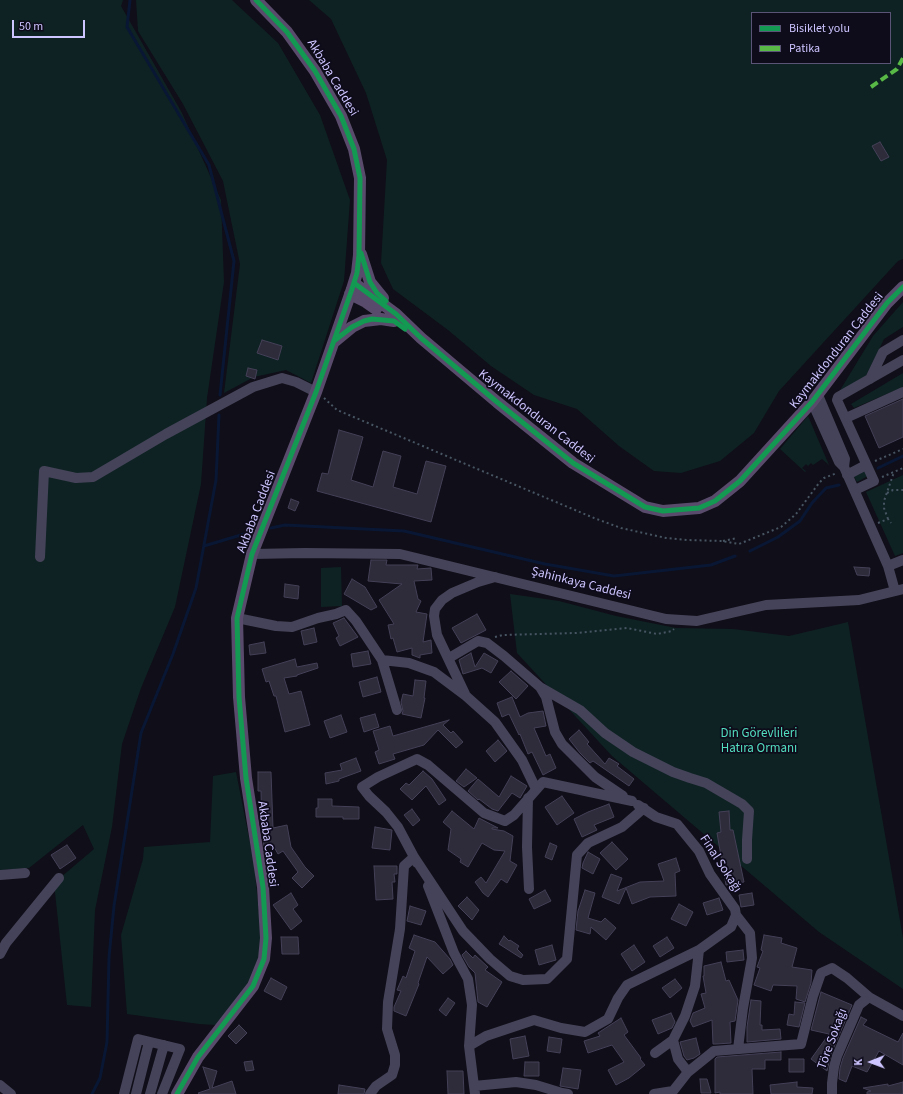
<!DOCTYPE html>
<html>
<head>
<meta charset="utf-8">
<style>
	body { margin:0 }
	#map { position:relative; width:903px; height:1094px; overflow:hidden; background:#100e18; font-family:"Source Sans 3",sans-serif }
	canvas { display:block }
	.legend { position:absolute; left:751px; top:12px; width:140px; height:52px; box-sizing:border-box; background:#0e0b1b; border:1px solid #5a5576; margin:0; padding:5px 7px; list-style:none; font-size:12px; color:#cdc5ff }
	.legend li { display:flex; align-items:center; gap:8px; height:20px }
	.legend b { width:20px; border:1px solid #5a5576 }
	.north { position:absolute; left:851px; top:1042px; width:40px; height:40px; -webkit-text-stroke:3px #0e0b1b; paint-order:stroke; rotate:269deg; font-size:11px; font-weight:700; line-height:16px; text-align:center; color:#cdc5ff }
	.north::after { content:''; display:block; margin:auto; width:14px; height:18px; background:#cdc5ff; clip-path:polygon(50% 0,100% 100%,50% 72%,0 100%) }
	.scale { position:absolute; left:12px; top:20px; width:73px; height:18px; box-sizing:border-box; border:2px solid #cdc5ff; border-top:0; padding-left:5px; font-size:12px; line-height:14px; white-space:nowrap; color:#cdc5ff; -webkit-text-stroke:3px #0e0b1b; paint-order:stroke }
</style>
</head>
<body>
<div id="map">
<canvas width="903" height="1094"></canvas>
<ul class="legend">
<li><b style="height:5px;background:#139951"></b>Bisiklet yolu</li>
<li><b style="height:5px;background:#58b947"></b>Patika</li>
</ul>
<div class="north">K</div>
<div class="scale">50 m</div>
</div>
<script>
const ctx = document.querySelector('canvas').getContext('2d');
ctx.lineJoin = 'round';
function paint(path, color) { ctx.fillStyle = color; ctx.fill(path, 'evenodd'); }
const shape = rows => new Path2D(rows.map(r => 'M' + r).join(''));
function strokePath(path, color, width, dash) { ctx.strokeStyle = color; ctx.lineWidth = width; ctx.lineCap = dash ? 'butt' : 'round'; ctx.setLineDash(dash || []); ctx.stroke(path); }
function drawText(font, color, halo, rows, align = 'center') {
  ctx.font = font + ' "Source Sans 3",sans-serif'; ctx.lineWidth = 3.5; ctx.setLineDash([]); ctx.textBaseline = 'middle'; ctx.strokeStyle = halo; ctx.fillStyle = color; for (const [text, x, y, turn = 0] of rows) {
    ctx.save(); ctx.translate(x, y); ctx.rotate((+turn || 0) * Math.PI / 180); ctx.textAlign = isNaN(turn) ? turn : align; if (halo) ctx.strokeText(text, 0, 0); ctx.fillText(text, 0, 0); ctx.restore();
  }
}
paint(shape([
	[0,0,123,0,121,6,182,113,221,200,224,282,207,398,201,484,175,607,141,688,122,744,112,827,95,910,91,1007,67,1005,54,883,94,849,83,825,29,868,0,870],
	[136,0,232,0,278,43,320,115,350,200,344,281,311,383,286,370,254,377,224,393,240,264,223,181,183,104,138,31],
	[309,0,903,0,903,259,898,261,779,391,754,433,720,461,681,473,654,471,619,446,577,409,534,395,491,366,448,330,393,289,381,263,387,160,366,93,331,19],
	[752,13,890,13,890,63,752,63],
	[903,302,903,327,884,339,865,378,839,392,873,336],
	[903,373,903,387,854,408,851,404],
	[808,416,829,465,822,459,813,465,811,463,808,466,806,464,802,468,806,471,805,472,780,449],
	[865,469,868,476,857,482,853,475],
	[903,475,903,553,895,556,866,492],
	[341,567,342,606,321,607,321,568],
	[510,594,559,601,616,616,676,628,733,629,789,636,848,622,903,938,903,989,819,932,612,756,517,653],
	[236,772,254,863,262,945,252,979,216,1025,199,1024,127,1014,121,935,143,859,144,847,210,842,213,776]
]), '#0e2223');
strokePath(shape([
	[130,0,127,27,209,165,234,261,220,395],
	[878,468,903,456],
	[271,528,285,525,404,531,545,564,614,576,711,565,735,556],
	[204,546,251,532],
	[750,551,778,537,800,521,812,503,826,488,839,485],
	[92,1094,100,1078,107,1042,109,957,114,906,141,733,173,654,196,588,216,480,219,415]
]), '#091734', 3);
const building = shape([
	[880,142,889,157,881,161,872,146,880,142],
	[262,340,282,346,278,360,257,353,262,340],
	[248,368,257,370,255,379,246,376,248,368],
	[903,399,903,437,879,448,865,416,903,399],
	[339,430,363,437,351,480,373,487,383,451,401,456,393,487,417,494,426,461,446,466,431,522,317,491,322,473,328,474,339,430],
	[291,499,299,502,295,511,288,508,291,499],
	[371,560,387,560,386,565,418,565,417,569,431,568,432,580,414,581,418,599,421,601,416,612,427,614,423,642,431,640,432,653,420,655,420,658,412,655,412,648,397,652,393,638,391,639,388,625,394,624,379,600,402,584,368,581,371,560],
	[854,567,870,568,869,576,857,575,854,567],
	[352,579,365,587,377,607,371,610,344,594,352,579],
	[285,584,299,586,298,599,284,597,285,584],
	[477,614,486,630,461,643,452,628,477,614],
	[344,618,358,637,340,646,336,638,339,636,333,623,344,618],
	[314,628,317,642,304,645,301,631,314,628],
	[264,642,266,653,250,655,249,645,264,642],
	[368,651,371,664,353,667,351,654,368,651],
	[471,653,475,667,484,653,498,661,491,673,482,668,463,674,459,660,471,653],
	[295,659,297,667,317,663,318,668,297,675,297,676,284,678,289,694,301,691,310,725,285,732,276,696,274,696,269,681,266,682,262,669,295,659],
	[511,671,528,686,516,699,499,682,511,671],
	[377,677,381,692,363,697,359,682,377,677],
	[415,680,426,681,424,698,425,698,421,718,402,714,403,711,401,702,403,694,413,696,415,680],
	[512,697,520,717,528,713,543,711,546,726,534,728,546,756,550,754,556,768,543,775,532,752,528,754,520,734,519,735,509,714,502,717,497,703,512,697],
	[375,714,379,727,364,732,360,718,375,714],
	[341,715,347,732,330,738,324,721,341,715],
	[449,720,443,725,451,733,453,731,463,742,456,748,438,730,424,745,393,754,395,759,379,764,375,752,379,750,373,731,390,726,393,736,449,720],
	[579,730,589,742,587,744,605,764,609,758,619,764,617,766,634,779,629,786,593,761,590,763,580,753,569,739,579,730],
	[498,740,507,751,495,762,486,751,498,740],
	[356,758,361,771,339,779,339,781,326,784,325,773,342,770,340,764,356,758],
	[466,769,477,778,464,787,456,781,466,769],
	[423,771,432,779,446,800,439,805,426,786,412,800,400,789,406,783,409,785,423,771],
	[258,772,271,772,273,828,287,825,291,847,305,867,314,876,302,888,292,878,298,872,283,851,278,854,273,845,264,846,262,831,261,791,258,791,258,772],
	[511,776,527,786,520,798,512,793,498,811,492,809,479,799,478,800,468,791,478,779,499,797,511,776],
	[562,796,574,813,557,825,545,807,562,796],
	[318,799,332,799,332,806,359,807,359,819,343,819,343,817,316,817,316,808,318,808,318,799],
	[609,804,614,817,594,825,597,830,582,837,574,819,588,812,609,804],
	[412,809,420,820,413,826,404,815,412,809],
	[452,811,474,829,479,818,498,828,492,828,492,829,504,831,513,836,510,861,517,865,507,883,501,879,488,897,483,893,475,882,481,877,486,883,505,851,494,850,482,843,468,867,460,862,461,859,448,850,451,829,443,822,452,811],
	[729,811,730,830,733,830,744,882,726,885,717,833,721,832,719,812,729,811],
	[375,827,392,830,390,850,372,848,375,827],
	[612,842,628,859,616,870,600,853,612,842],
	[550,843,557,846,552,860,545,857,550,843],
	[67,845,76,858,60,869,51,855,67,845],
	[588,852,600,859,593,874,582,868,583,863,588,852],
	[676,858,680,871,675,873,676,896,650,897,632,904,626,888,619,904,602,897,611,874,622,878,617,891,640,882,664,881,658,864,676,858],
	[374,866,397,866,397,874,394,874,395,882,392,882,393,899,376,900,374,866],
	[545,890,551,901,534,909,529,899,545,890],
	[585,890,595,893,588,918,601,922,605,918,616,928,606,940,591,927,590,934,576,930,578,911,585,890],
	[291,893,298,905,293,909,302,921,291,930,273,905,291,893],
	[752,893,754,905,741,907,739,895,752,893],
	[467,897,479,910,472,920,458,906,467,897],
	[719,898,723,910,707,915,703,903,719,898],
	[679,904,693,912,686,926,671,919,679,904],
	[410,906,426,911,421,925,407,921,410,906],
	[414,935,435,942,450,959,453,965,443,974,427,957,418,983,419,984,406,1016,394,1011,394,1007,401,991,397,990,403,976,406,978,415,951,409,948,414,935],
	[764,935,782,938,781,943,797,948,792,967,812,970,811,983,805,1002,796,999,797,986,773,985,771,991,754,985,760,968,757,967,763,951,761,950,764,935],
	[504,936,509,941,510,940,519,946,517,949,523,955,521,958,499,944,504,936],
	[281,937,298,937,299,954,282,954,281,937],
	[667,937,674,948,660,957,653,946,667,937],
	[552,945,556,960,539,965,535,950,552,945],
	[634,945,645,962,632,971,621,954,634,945],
	[743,950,744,960,727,962,726,952,743,950],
	[466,951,473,958,475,955,488,967,485,970,502,982,487,1007,478,1002,475,973,469,967,462,955,466,951],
	[721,962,726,981,729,980,738,1000,735,1021,730,1022,731,1043,716,1044,713,1044,712,1020,693,1027,690,1021,693,1013,705,1008,701,994,706,993,703,976,704,976,704,966,721,962],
	[271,978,287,987,281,1000,264,991,271,978],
	[675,979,682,988,670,998,662,988,675,979],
	[821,992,852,1005,831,1054,827,1071,811,1059,829,1034,811,1030,821,992],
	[448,998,455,1003,446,1016,439,1010,448,998],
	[751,1000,761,1001,760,1025,762,1025,762,1030,780,1029,781,1039,747,1042,747,1027,751,1000],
	[795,1002,805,1003,799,1027,787,1025,789,1014,794,1015,795,1002],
	[671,1013,675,1022,672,1028,658,1034,652,1020,671,1013],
	[861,1017,867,1020,863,1025,898,1042,903,1033,903,1065,879,1051,867,1072,852,1066,846,1082,839,1079,840,1068,843,1058,861,1017],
	[621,1018,628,1032,624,1035,641,1058,640,1059,645,1065,629,1078,616,1085,608,1070,624,1062,612,1045,588,1053,584,1041,600,1036,598,1033,621,1018],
	[239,1025,247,1033,236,1044,228,1036,239,1025],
	[525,1036,529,1056,513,1059,510,1039,525,1036],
	[549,1037,562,1039,560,1053,547,1051,549,1037],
	[696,1038,700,1054,694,1058,687,1060,684,1056,680,1042,696,1038],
	[781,1052,781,1060,765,1060,765,1069,752,1069,753,1094,720,1094,720,1092,715,1093,715,1059,717,1057,781,1052],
	[789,1059,804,1059,804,1072,789,1072,789,1059],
	[252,1061,254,1070,246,1071,244,1062,252,1061],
	[525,1062,539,1062,539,1076,524,1076,525,1062],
	[203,1067,217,1071,212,1088,232,1081,236,1094,199,1094,198,1093,210,1089,203,1067],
	[563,1068,581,1070,578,1089,560,1086,563,1068],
	[447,1071,463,1071,464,1094,448,1094,447,1071],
	[700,1079,707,1079,711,1093,701,1093,700,1079],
	[797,1082,797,1087,813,1088,812,1094,771,1094,770,1085,797,1082],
	[903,1082,903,1094,867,1094,867,1092,871,1091,863,1088,888,1084,888,1086,903,1082],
	[339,1085,365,1089,364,1094,338,1094,339,1085]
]);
paint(building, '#2e2b3b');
strokePath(building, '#444057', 1);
strokePath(shape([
	[324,398,337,410,594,518,621,528,666,538,687,540,722,541,739,544,781,527,796,514,819,483,824,478,837,473],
	[875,461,903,449],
	[882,477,903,468],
	[887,493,893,490,903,490],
	[888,519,884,508,884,501,894,472],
	[878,523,888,519,891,523],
	[723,541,737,538],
	[495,637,503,635,576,633,627,628,657,634,672,631,674,629]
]), '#475563', 2, [2, 3]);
strokePath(shape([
	[870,379,883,352,903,340],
	[818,395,845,459,844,467],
	[812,402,839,462,844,467,888,566,895,591],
	[846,418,903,392],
	[847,475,866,465],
	[855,490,874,481,837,400,838,397,903,360],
	[252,554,305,553,400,554,666,619,697,621,766,605,859,600,903,589],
	[40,557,44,471,76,478,93,477,166,434,253,387,282,378,296,382,316,392],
	[888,566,903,560],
	[237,618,276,626,292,627,318,618,336,614,346,610,356,621,382,660,397,710],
	[449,658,478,641,487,643,504,656,540,687,546,697,555,732,562,744,595,777,623,796],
	[382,660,409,663,434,672,466,696,495,722,522,760,536,789],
	[540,687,580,710,605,733,633,752,673,772,690,778,706,783,742,804,749,811,747,840,747,859],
	[465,694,437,635,434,616,435,609,442,600,452,593,478,582,495,577],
	[528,798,527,847,529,889],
	[632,801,543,782,514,815,505,821,484,813,428,765,417,759,378,777,362,787,369,796,386,812,398,827,414,857,463,931,490,959,510,976,523,980,547,979,567,959,577,855,588,843,622,827,644,808],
	[0,875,25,873],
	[428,886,454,953,468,979,472,1005,469,1046,475,1094],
	[736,915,750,933,752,958,743,1008,738,1049],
	[0,954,6,943,59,878],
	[673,1040,678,1059,688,1072],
	[469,1046,486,1036,534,1020,561,1028,585,1032,608,1019,618,998,627,985,699,950,731,927,736,915,735,909,710,874,699,851,677,824,656,817,638,805],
	[655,1053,673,1040,685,1016,695,986,699,950],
	[0,1085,11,1094],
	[474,1086,516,1082,536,1085,562,1093,568,1094],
	[124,1094,138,1039,180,1049,162,1094],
	[136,1094,149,1042],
	[150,1094,164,1045],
	[370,1094,376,1086,392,1075,395,1065,395,1055,387,1029,388,1002,400,929,404,866,414,857,417,863],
	[654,1094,673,1091,688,1072,714,1051,801,1044,813,996,821,973,832,968,847,978,869,997,903,1016],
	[832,1094,832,1083,834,1067,837,1056,859,1005,869,997]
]), '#454359', 10);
strokePath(shape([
	[361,254,370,282,383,298],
	[354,283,396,314,421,338,497,402,573,463,645,507,663,511,699,508,715,501,740,481,812,402,887,303,903,287],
	[350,294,366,302,376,309],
	[335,341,352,327,364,321,381,319,394,321],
	[177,1094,198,1057,253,986,264,959,266,938,263,887,246,778,239,697,237,618,252,554,316,392,352,289,357,273,359,255,360,178,354,149,341,116,315,71,287,32,256,0]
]), '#594b6b', 12);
strokePath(shape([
	[871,87,897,69,903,58]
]), '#58b947', 4, [8, 4]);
strokePath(shape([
	[361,253,370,282,377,293,386,301],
	[354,283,396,314,421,338,497,402,573,463,645,507,663,511,699,508,715,501,740,481,812,402,887,303,903,287],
	[334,341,352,327,364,321,372,319,394,321,405,329],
	[177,1094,198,1057,253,986,264,959,266,938,263,887,246,778,239,697,237,618,252,554,316,392,352,289,357,273,359,255,360,178,354,149,341,116,315,71,287,32,256,0]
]), '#139951', 5);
drawText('13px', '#cdc5ff', '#0e0b1b', [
	["Akbaba Caddesi",332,78,59],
	["Kaymakdonduran Caddesi",837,351,-52],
	["Kaymakdonduran Caddesi",536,417,38],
	["Akbaba Caddesi",257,512,-69],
	["Şahinkaya Caddesi",581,584,14],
	["Akbaba Caddesi",267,844,82],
	["Final Sokağı",720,864,57],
	["Töre Sokağı",833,1039,-70]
]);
drawText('13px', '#52debf', '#0e0b1b', [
	["Din Görevlileri",759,734],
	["Hatıra Ormanı",759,749]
]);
</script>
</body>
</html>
